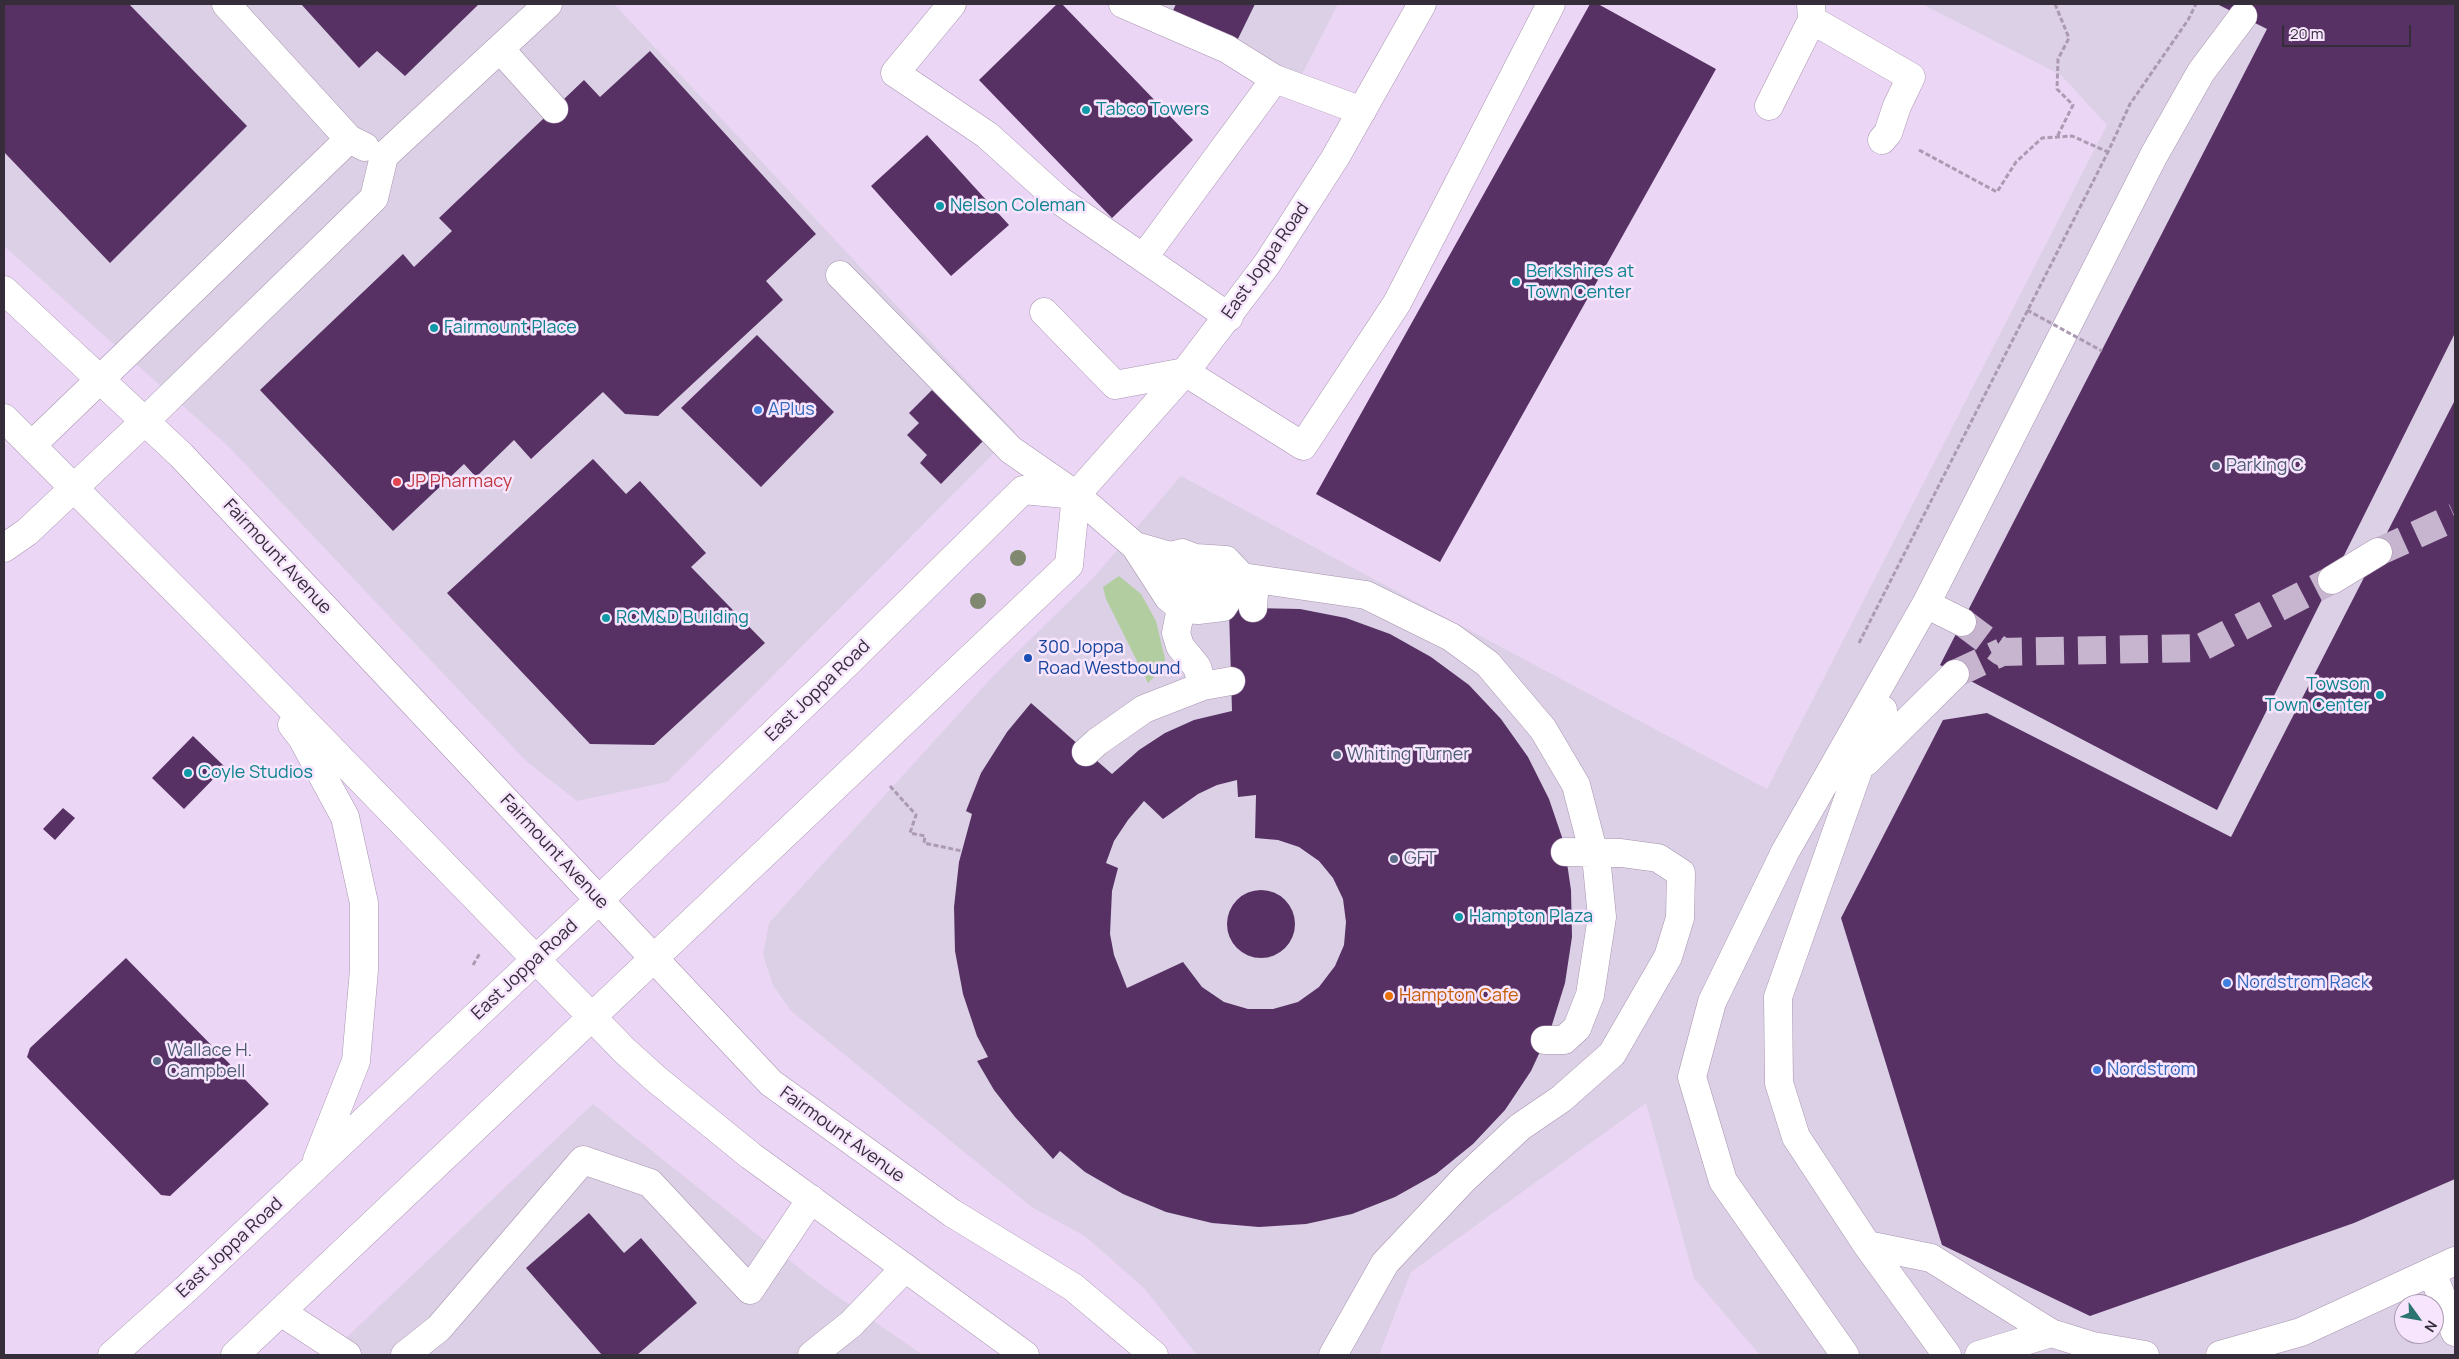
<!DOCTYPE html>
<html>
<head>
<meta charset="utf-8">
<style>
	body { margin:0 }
	#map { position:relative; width:2459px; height:1359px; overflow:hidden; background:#ecd6f5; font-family:Manrope,sans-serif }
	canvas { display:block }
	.frame { position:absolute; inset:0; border:5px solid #352d39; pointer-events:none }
	.north { position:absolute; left:2394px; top:1294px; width:50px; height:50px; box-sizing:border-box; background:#f7e5fe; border:1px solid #a99baf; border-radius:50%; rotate:122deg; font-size:14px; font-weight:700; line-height:20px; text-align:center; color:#352d39 }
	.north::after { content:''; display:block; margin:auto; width:18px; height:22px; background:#2b7471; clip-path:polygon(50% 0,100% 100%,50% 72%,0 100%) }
	.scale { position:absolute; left:2282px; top:25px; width:129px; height:22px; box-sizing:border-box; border:2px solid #352d39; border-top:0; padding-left:6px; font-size:15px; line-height:18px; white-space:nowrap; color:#352d39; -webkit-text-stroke:4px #f7e5fe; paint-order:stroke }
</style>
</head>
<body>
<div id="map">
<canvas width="2459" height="1359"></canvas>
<div class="frame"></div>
<div class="north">N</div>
<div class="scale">20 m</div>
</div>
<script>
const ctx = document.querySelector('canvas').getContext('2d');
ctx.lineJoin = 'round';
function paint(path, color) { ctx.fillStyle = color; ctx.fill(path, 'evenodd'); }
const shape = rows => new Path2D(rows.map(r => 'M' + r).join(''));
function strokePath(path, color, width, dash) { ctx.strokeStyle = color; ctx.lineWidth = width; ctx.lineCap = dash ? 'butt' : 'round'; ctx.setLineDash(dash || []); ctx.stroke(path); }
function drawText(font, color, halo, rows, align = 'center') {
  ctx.font = font + ' Manrope,sans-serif'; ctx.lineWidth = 5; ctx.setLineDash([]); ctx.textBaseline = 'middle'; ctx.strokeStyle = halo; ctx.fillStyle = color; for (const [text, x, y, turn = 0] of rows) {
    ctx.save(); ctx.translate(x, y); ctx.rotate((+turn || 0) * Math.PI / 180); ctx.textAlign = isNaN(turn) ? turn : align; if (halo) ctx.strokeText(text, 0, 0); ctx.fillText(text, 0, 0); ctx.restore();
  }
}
paint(shape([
	[4,4,614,4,1015,432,667,782,577,801,526,761,229,447,4,246],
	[1134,4,1338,4,1296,86],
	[1922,4,2455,4,2455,1355,1760,1355,1694,1278,1646,1103,1411,1272,1379,1355,1197,1355,1144,1288,1085,1236,1033,1208,791,1011,773,985,763,955,769,923,995,674,1094,577,1181,476,1767,789,2107,125,2061,75],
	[2404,1304,2434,1304,2434,1334,2404,1334],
	[593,1104,818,1283,923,1355,328,1355]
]), '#dbd0e5');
paint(shape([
	[1119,576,1141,594,1156,621,1165,659,1164,667,1148,683,1106,599,1103,587]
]), '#b2cea0');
paint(shape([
	[4,4,129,4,247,126,110,263,4,152],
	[301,4,479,4,405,76,377,51,359,68],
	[1057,4,1062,4,1193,140,1112,218,979,80],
	[1176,4,1255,4,1234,47,1170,17],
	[1590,4,1598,4,1716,69,1440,562,1316,494],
	[2217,4,2455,4,2455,333,2217,810,1940,665,2267,29],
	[650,51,816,234,766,281,783,300,658,416,625,414,603,392,531,459,514,440,476,477,464,464,393,531,260,390,403,254,414,267,452,231,439,218,584,80,600,97],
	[927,135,1009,225,951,276,871,186],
	[757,335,834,412,761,487,681,408],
	[932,390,984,440,941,484,920,463,927,455,907,435,919,423,909,413],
	[2455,400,2455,1179,2354,1223,2090,1316,1942,1245,1841,918,1943,720,1987,713,2231,837],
	[593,459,626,494,640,481,706,553,691,567,765,643,654,745,590,744,447,593],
	[1253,608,1300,609,1346,618,1390,634,1431,657,1469,685,1501,719,1528,757,1549,799,1564,843,1571,890,1572,937,1565,983,1551,1028,1531,1071,1505,1110,1473,1144,1436,1174,1395,1197,1352,1214,1306,1224,1259,1227,1212,1223,1166,1212,1123,1194,1085,1172,1060,1151,1053,1159,1015,1117,994,1090,977,1061,988,1057,977,1036,963,994,955,951,954,907,959,862,972,814,966,811,981,773,1007,732,1031,703,1112,774,1139,750,1165,733,1194,720,1232,711,1229,610],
	[1237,780,1238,797,1256,795,1255,838,1278,840,1299,847,1319,861,1333,878,1343,899,1346,922,1344,945,1335,966,1319,987,1298,1002,1273,1009,1248,1009,1224,1002,1202,987,1183,962,1127,988,1114,955,1110,934,1112,891,1118,868,1106,863,1114,841,1128,820,1144,801,1163,819,1198,794,1217,785],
	[193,736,225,767,184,809,152,778],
	[63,808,75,818,55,840,43,829],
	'1227 924a34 34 0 1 1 68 0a34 34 0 1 1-68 0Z',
	[126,958,269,1104,170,1196,161,1195,27,1057,30,1048],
	[589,1213,624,1253,641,1238,697,1303,637,1355,602,1355,526,1268]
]), '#573164');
strokePath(shape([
	[2378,552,2455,517],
	[1962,622,2002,652,2200,648,2332,580],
	[1955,674,2002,652]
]), '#c7b4cf', 28, [28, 14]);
const minor = shape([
	[226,4,349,139,365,147],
	[952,4,895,73,987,135,1059,200,1229,317],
	[1123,4,1227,49,1275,79,1362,111],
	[1812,20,1911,77,1897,106,1888,133,1882,140],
	[500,49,554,109],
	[1769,106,1812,20,1811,4],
	[1144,257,1275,79],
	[840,275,1011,450,1076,495,1135,546,1168,597,1181,608,1198,610,1223,607,1242,577],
	[1044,312,1115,385,1185,372,1303,446,1397,303,1551,4],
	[32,445,349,139],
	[1135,546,1170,556,1182,553,1195,558,1226,560,1242,577,1366,595,1451,637,1488,664,1543,729,1576,785,1597,866,1602,917,1590,995,1577,1028,1564,1040,1545,1040],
	[4,548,27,532,145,421,374,198,384,156,548,4],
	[1170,556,1173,568,1185,580,1227,588,1242,577],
	[2332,580,2378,552],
	[1926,604,1962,622],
	[1181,608,1176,633,1180,646,1197,667,1203,686],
	[1253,608,1255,579],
	[1883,710,1858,771,1778,997,1779,1083,1796,1137,1867,1245,1947,1355],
	[1086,752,1097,742,1144,709,1203,686,1231,681],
	[1866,762,1955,674],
	[1867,1245,1931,1258,2051,1333,2093,1346,2145,1355],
	[2432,1272,2455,1332],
	[281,1312,347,1355],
	[405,1355,439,1328,583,1160,650,1183,750,1290,811,1199],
	[812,1355,851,1324,905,1268],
	[1333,1355,1385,1263,1464,1179,1520,1127,1561,1099,1612,1054,1668,957,1680,918,1681,873,1658,858,1621,853,1565,852],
	[1845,1355,1723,1181,1692,1077,1712,1002,1785,852,1926,604,2154,155,2201,72,2243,16],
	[1979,1355,2051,1333],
	[2220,1355,2301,1332,2455,1261]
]);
const major = shape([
	[4,290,181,455,771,1083,952,1213,1073,1287,1154,1355],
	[4,418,226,641,625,1051,656,1079,751,1156,1025,1355],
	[292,725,302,738,345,817,364,903,364,970,356,1061,317,1160],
	[112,1355,187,1288,599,900,837,673,1023,490,1076,495],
	[235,1355,1069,565,1076,495,1185,372,1267,264,1335,158,1422,4]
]);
strokePath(minor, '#a894b0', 29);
strokePath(major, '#a894b0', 29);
strokePath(shape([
	[2055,4,2069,38,2058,59,2057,89,2073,105,2057,137],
	[1919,150,1997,192,2016,162,2042,138,2072,136,2108,152],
	[1859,643,2108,152,2130,104,2188,20,2196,4],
	[890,786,916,815,910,833,925,836,924,843,962,851],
	[473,965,480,953]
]), '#ab9ab2', 3, [5, 2.5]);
strokePath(minor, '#fff', 28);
strokePath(major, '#fff', 28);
strokePath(shape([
	[2027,310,2102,351]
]), '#ab9ab2', 3, [5, 2.5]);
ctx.fillStyle = '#808870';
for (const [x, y] of [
	[1018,558],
	[978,601]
]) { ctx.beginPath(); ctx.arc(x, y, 8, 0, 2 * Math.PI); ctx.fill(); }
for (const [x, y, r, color] of [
	[1086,110,5,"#0f9aa8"],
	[940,206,5,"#0f9aa8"],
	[1516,282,5,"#0f9aa8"],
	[434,328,5,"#0f9aa8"],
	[758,410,5,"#3f7fe0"],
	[2216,466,5,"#5c6f8a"],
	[397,482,5,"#e0444e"],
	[606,618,5,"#0f9aa8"],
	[1028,658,5,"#1a4fb4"],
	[2380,695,5,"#0f9aa8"],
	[1337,755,5,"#5c6f8a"],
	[188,773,5,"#0f9aa8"],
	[1394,859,5,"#5c6f8a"],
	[1459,917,5,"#0f9aa8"],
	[2227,983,5,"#3f7fe0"],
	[1389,996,5,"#e8710a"],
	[157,1061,5,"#5c6f8a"],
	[2097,1070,5,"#3f7fe0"]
]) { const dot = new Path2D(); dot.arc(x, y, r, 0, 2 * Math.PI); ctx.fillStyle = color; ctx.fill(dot); strokePath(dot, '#f7e5fe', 2); }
drawText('18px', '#0d838f', '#f7e5fe', [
	["Tabco Towers",1096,110],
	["Nelson Coleman",950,206],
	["Berkshires at",1526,272],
	["Town Center",1526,293],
	["Fairmount Place",444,328],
	["RCM&D Building",616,618],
	["Towson",2370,685,"right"],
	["Town Center",2370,706,"right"],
	["Coyle Studios",198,773],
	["Hampton Plaza",1469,917]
], 'left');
drawText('18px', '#352d39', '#f7e5fe', [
	["East Joppa Road",1266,261,-55],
	["Fairmount Avenue",277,557,47],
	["East Joppa Road",818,691,-44],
	["Fairmount Avenue",554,852,47],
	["East Joppa Road",525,970,-43],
	["Fairmount Avenue",842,1135,36],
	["East Joppa Road",230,1248,-43]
]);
drawText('18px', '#366cbe', '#f7e5fe', [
	["APlus",768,410],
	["Nordstrom Rack",2237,983],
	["Nordstrom",2107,1070]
], 'left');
drawText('18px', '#4e5e75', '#f7e5fe', [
	["Parking C",2226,466],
	["Whiting Turner",1347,755],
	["GFT",1404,859],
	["Wallace H.",167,1051],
	["Campbell",167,1072]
], 'left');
drawText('18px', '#be3a42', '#f7e5fe', [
	["JP Pharmacy",407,482]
], 'left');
drawText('18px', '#164399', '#f7e5fe', [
	["300 Joppa",1038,648],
	["Road Westbound",1038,669]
], 'left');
drawText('18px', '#c56008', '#f7e5fe', [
	["Hampton Cafe",1399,996]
], 'left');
</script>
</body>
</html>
